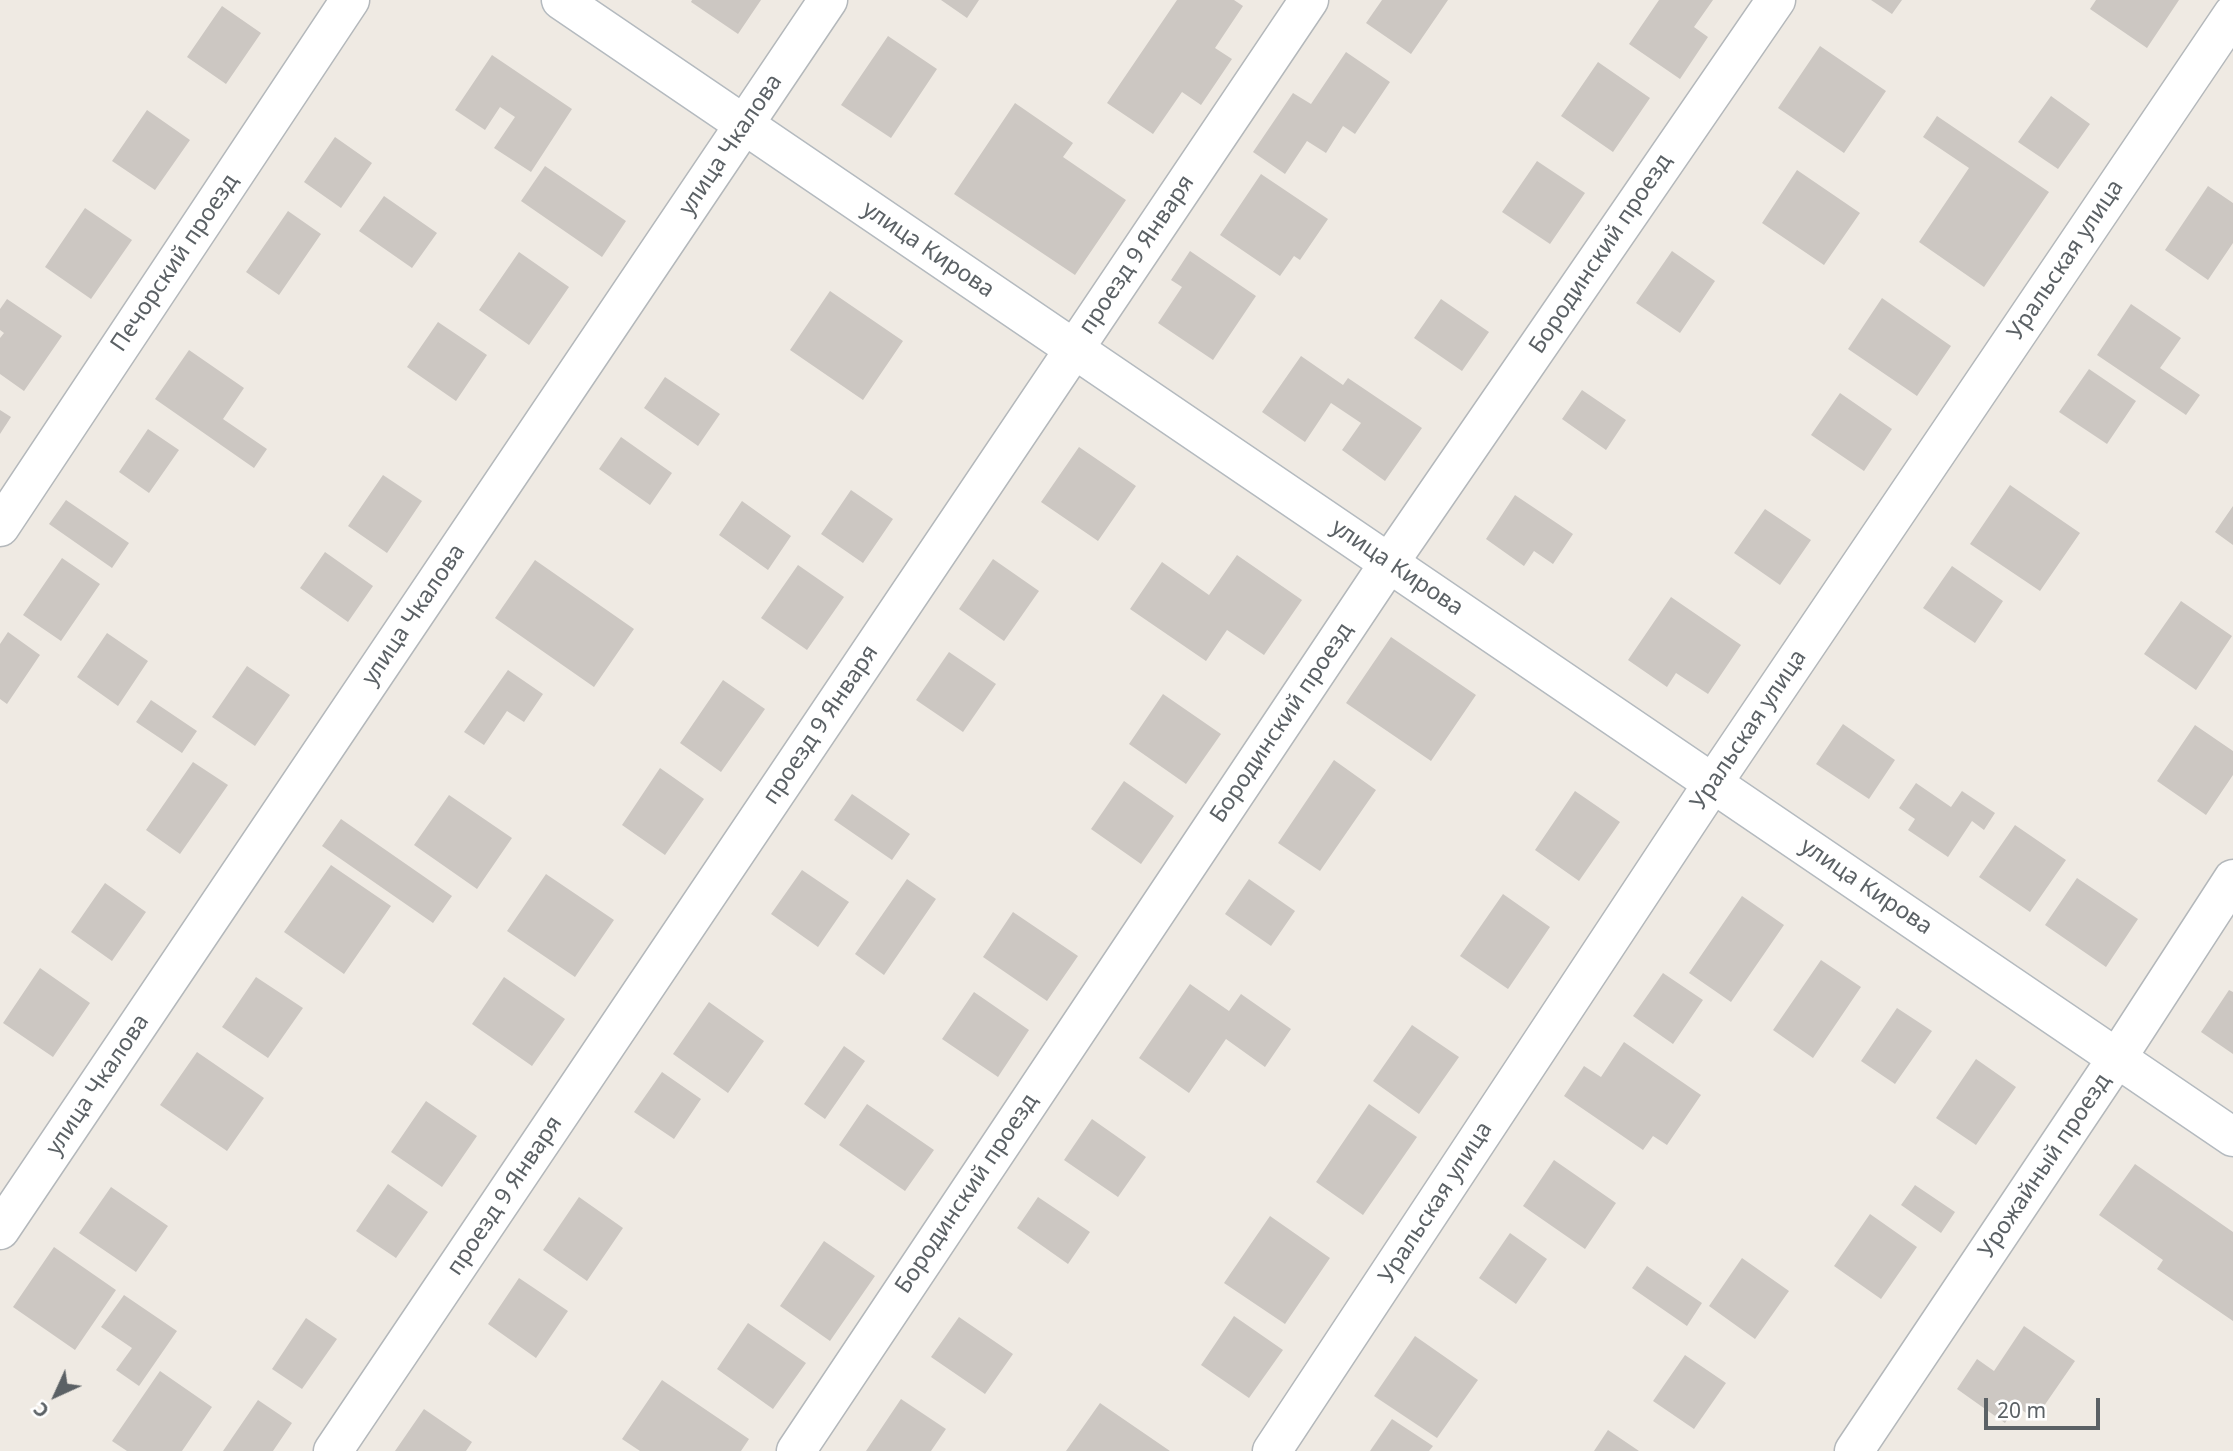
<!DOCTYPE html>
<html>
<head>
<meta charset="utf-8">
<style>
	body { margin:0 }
	#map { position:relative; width:2233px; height:1451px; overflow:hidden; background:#efeae3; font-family:"Noto Sans",sans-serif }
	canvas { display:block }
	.north { position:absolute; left:21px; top:1360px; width:70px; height:70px; -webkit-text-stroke:5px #fff; paint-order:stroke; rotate:225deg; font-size:19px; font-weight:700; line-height:28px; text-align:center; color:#5b6165 }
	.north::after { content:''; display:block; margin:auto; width:24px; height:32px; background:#5b6165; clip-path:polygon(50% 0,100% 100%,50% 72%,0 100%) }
	.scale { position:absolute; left:1984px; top:1398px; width:116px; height:32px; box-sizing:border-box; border:4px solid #5b6165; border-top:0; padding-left:9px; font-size:21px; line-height:24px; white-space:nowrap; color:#5b6165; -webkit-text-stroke:5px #fff; paint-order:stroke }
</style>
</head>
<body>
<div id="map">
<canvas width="2233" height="1451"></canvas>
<div class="north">С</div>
<div class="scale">20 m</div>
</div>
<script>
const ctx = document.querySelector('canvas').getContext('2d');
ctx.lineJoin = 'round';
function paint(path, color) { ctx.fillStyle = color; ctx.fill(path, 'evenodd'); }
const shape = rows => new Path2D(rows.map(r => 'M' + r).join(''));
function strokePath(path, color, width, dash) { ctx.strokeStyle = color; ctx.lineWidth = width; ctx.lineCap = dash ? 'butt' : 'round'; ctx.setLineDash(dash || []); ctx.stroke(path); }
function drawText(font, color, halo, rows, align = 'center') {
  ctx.font = font + ' "Noto Sans",sans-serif'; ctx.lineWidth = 5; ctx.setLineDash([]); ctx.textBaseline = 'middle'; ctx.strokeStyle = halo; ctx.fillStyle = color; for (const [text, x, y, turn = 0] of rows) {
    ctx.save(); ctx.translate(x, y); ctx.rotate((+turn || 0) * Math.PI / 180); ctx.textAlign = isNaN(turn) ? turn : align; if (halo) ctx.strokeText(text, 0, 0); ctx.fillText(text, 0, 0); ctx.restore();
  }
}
paint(shape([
	[692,0,761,0,738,34,691,2],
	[941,0,979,0,967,18],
	[1177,0,1234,0,1243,6,1215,48,1232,59,1201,105,1182,92,1153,134,1107,103],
	[1382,0,1448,0,1411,54,1366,23],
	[1659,0,1713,0,1694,27,1708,37,1680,79,1629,44],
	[1871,0,1902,0,1892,14],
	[2096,0,2179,0,2147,48,2090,9],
	[222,6,261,33,226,84,187,57],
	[888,36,937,69,891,138,841,105],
	[1820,46,1886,91,1844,153,1778,108],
	[1346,52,1390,82,1355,134,1343,126,1326,153,1307,141,1285,174,1253,152,1293,93,1311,104],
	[492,55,572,109,531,172,494,148,515,117,500,107,485,130,455,110],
	[1598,62,1650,98,1613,152,1561,116],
	[2051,96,2090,124,2058,169,2018,142],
	[1015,103,1073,143,1063,157,1126,200,1075,275,954,194],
	[147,110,190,140,155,190,112,161],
	[1937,116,2049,192,1984,287,1919,242,1969,168,1923,137],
	[335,137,372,163,341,208,304,182],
	[1537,161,1585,193,1550,244,1502,212],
	[545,166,626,221,602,257,521,201],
	[1797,170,1860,213,1824,265,1762,223],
	[1261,174,1328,219,1300,260,1294,256,1280,276,1220,235],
	[2208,186,2233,203,2233,243,2208,280,2165,250],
	[384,196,437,233,412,268,359,231],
	[85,208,132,240,91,299,45,267],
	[288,211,321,234,279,295,246,272],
	[1190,251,1256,296,1213,360,1158,323,1182,287,1171,280],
	[1672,251,1715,281,1680,333,1636,303],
	[519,252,569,287,529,345,479,310],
	[830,291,903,341,863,400,790,350],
	[1882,298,1951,346,1917,396,1848,349],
	[7,299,62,336,24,391,0,374,0,338,4,333,0,330,0,309],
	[1441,299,1489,332,1462,371,1414,338],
	[2131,304,2181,338,2160,368,2200,395,2186,415,2097,355],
	[438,322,487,355,456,401,407,367],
	[189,350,244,388,223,419,267,449,254,468,155,399],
	[1301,356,1343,385,1348,378,1422,428,1385,481,1342,450,1361,423,1331,403,1305,442,1262,412],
	[2089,369,2136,401,2107,444,2059,412],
	[665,377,720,414,698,446,644,408],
	[1582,390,1626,420,1606,450,1562,419],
	[1840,393,1892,429,1864,471,1811,435],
	[0,410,11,417,0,434],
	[148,429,179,450,149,493,119,472],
	[621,437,672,473,650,505,599,469],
	[1079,447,1136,486,1098,541,1041,502],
	[383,475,422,501,387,553,348,526],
	[2010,485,2080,533,2040,591,1970,544],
	[851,490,893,519,863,563,821,534],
	[1515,495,1573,534,1553,564,1534,551,1524,566,1486,539],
	[66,500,129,543,112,568,49,524],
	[742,501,791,536,768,570,719,535],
	[2233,506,2233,545,2215,532],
	[1765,509,1811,540,1780,585,1734,553],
	[325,552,373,586,348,622,300,588],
	[1237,555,1302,600,1264,655,1227,630,1206,661,1130,609,1162,562,1209,595],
	[62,558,100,584,61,641,23,615],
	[993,559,1039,591,1004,641,959,609],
	[535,560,634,629,594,687,495,618],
	[798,565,844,597,807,650,761,618],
	[1952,566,2003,601,1975,643,1923,608],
	[1671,597,1741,645,1708,694,1676,673,1667,687,1628,660],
	[2181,601,2232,636,2196,690,2144,654],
	[8,632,40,655,7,704,0,699,0,644],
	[107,633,148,661,118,706,77,677],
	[1391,637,1476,695,1431,761,1346,703],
	[949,652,996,684,963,732,916,700],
	[247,666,290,695,255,746,212,717],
	[508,670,543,694,524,722,507,711,484,745,464,732],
	[723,680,765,709,721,772,680,743],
	[1163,694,1221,734,1186,784,1129,744],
	[151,700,197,731,182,753,136,722],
	[1843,724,1895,760,1869,799,1816,764],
	[2195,725,2233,751,2233,775,2206,815,2157,781],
	[1334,760,1376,790,1320,871,1278,843],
	[193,762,228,785,180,854,146,830],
	[660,768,704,799,665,855,622,825],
	[1124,781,1174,816,1141,864,1091,829],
	[1916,783,1951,807,1962,791,1995,813,1984,830,1972,821,1948,857,1908,830,1915,819,1899,808],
	[1575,791,1620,822,1579,881,1535,850],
	[852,794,910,834,892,860,834,820],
	[449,795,512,838,477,889,414,845],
	[341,819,452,896,433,923,322,846],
	[2015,825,2066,860,2030,912,1979,877],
	[331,865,391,906,344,974,284,932],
	[802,870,849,902,818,947,771,914],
	[546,874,614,920,575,977,507,931],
	[2077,878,2138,919,2106,967,2045,925],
	[907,879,936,899,884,975,855,954],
	[1249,879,1295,911,1271,946,1225,914],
	[105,883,146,912,112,961,71,932],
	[1503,894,1550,927,1508,989,1460,956],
	[1742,896,1784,925,1731,1002,1689,973],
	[1013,912,1078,956,1047,1001,983,957],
	[1821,960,1861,987,1813,1058,1773,1030],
	[40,968,90,1003,53,1057,3,1023],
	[1663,973,1703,1000,1673,1044,1633,1016],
	[256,977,303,1008,268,1058,222,1027],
	[504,977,565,1019,532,1066,472,1024],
	[1190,984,1229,1011,1241,994,1291,1029,1265,1067,1226,1039,1189,1093,1139,1058],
	[2229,990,2233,992,2233,1054,2201,1032],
	[974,992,1029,1030,998,1077,942,1039],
	[709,1002,764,1041,728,1093,673,1054],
	[1897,1008,1932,1031,1895,1084,1861,1061],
	[1412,1025,1459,1057,1419,1114,1373,1081],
	[1624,1042,1701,1095,1667,1145,1653,1136,1643,1150,1564,1096,1584,1066,1601,1077],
	[844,1046,865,1061,825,1119,804,1104],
	[197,1052,264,1098,227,1151,160,1105],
	[1976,1059,2016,1087,1976,1145,1936,1118],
	[662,1072,701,1099,674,1139,634,1112],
	[426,1101,477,1136,442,1187,391,1152],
	[867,1104,934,1150,905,1191,839,1145],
	[1369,1104,1417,1137,1363,1215,1316,1182],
	[1092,1119,1146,1157,1118,1197,1064,1160],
	[1554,1160,1616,1203,1585,1249,1523,1206],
	[2135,1164,2233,1232,2233,1321,2157,1269,2163,1260,2099,1215],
	[388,1184,428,1212,396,1258,356,1231],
	[1915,1185,1955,1212,1941,1233,1901,1205],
	[111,1187,168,1226,136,1272,79,1233],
	[579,1197,623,1228,587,1281,543,1250],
	[1038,1197,1090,1232,1068,1264,1017,1228],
	[1870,1214,1917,1247,1881,1299,1834,1266],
	[1270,1216,1330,1258,1285,1324,1224,1283],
	[1510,1233,1547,1259,1516,1304,1479,1278],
	[824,1241,875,1276,830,1341,780,1306],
	[54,1247,116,1290,75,1350,13,1307],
	[1742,1258,1789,1291,1755,1339,1709,1306],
	[1647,1266,1702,1303,1687,1326,1632,1288],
	[519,1278,568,1311,536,1358,488,1324],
	[124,1295,177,1331,139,1386,116,1370,132,1348,101,1327],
	[1234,1316,1283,1350,1249,1398,1201,1365],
	[959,1317,1013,1354,985,1394,931,1357],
	[306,1318,337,1339,302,1389,272,1369],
	[748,1323,806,1363,773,1409,717,1369],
	[2024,1326,2075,1361,2035,1419,2016,1406,2005,1423,1957,1389,1977,1359,1994,1371],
	[1415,1336,1478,1380,1437,1438,1374,1396],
	[1685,1355,1726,1383,1694,1429,1653,1401],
	[160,1371,212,1407,182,1451,127,1451,112,1441],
	[662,1380,749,1439,741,1451,640,1451,622,1439],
	[901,1399,946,1429,931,1451,866,1451],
	[258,1400,292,1423,273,1451,223,1451],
	[1100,1403,1170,1451,1066,1451],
	[424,1409,472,1442,466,1451,395,1451],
	[1392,1419,1433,1446,1429,1451,1370,1451],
	[1608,1430,1639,1451,1594,1451]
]), '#ccc7c2');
const street = shape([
	[0,527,350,0],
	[0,1230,828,0],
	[333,1451,1309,0],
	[796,1451,1389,563,1776,0],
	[1272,1451,1713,783,2233,14],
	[1854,1451,2117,1058,2233,879]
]);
const secondary = shape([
	[561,0,2233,1137]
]);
strokePath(street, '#b4b8bb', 41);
strokePath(secondary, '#b4babf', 41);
strokePath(street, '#fff', 38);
strokePath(secondary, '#fff', 38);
drawText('23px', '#5b6165', '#fff', [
	["улица Чкалова",731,145,-56],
	["улица Кирова",928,250,34],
	["Бородинский проезд",1601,254,-56],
	["проезд 9 Января",1137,255,-56],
	["Уральская улица",2066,260,-56],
	["Печорский проезд",175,263,-56],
	["улица Кирова",1397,568,34],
	["улица Чкалова",414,615,-56],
	["Бородинский проезд",1282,723,-56],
	["проезд 9 Января",821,725,-56],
	["Уральская улица",1749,730,-56],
	["улица Кирова",1866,887,34],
	["улица Чкалова",98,1085,-56],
	["Урожайный проезд",2045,1166,-56],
	["Бородинский проезд",967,1194,-56],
	["проезд 9 Января",505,1196,-56],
	["Уральская улица",1436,1203,-57]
]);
</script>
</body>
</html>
